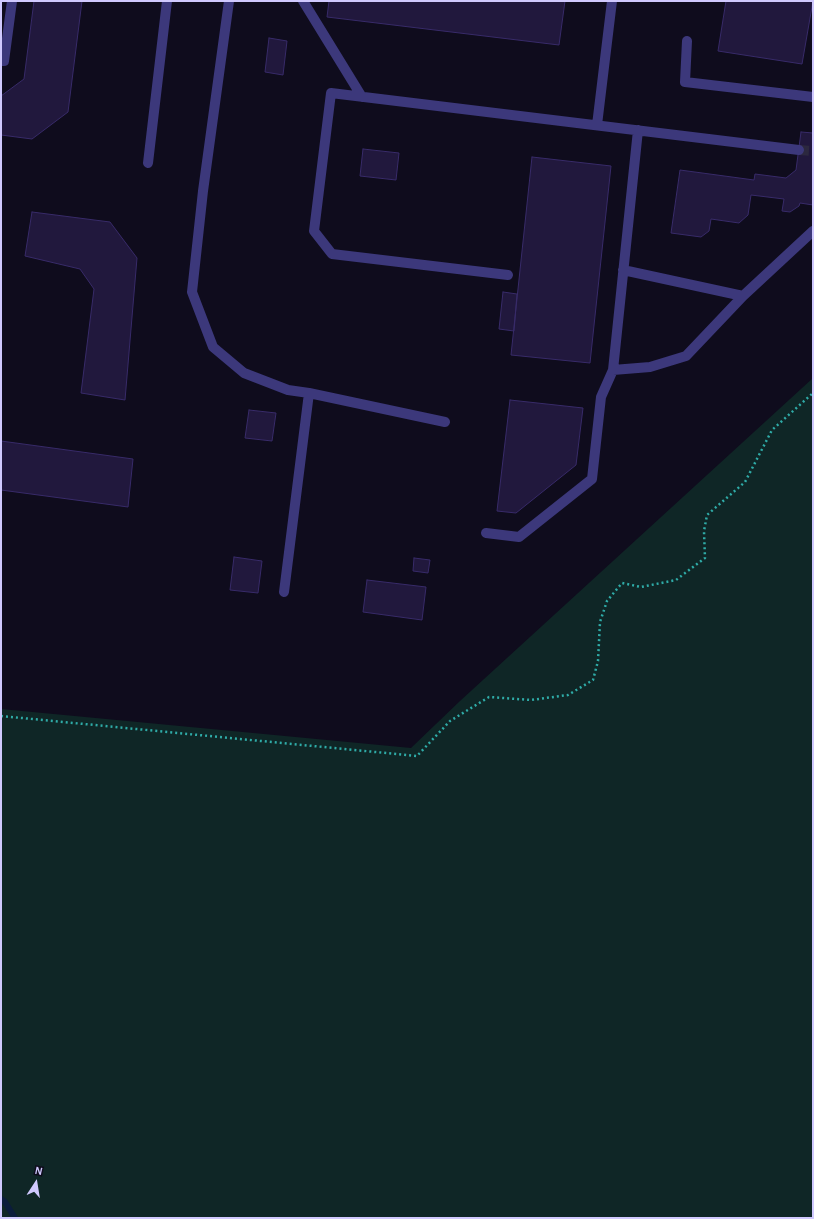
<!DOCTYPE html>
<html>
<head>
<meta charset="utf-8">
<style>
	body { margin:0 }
	#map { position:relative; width:814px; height:1219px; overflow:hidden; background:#0f0c1d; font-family:"Alegreya Sans",sans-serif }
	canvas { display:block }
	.frame { position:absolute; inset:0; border:2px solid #d0c9fe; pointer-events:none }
	.north { position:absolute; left:16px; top:1163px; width:40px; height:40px; -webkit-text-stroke:3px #0f0c1d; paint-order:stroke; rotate:12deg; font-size:11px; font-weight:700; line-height:16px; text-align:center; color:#d0c9fe }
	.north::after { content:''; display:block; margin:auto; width:14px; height:18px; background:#d0c9fe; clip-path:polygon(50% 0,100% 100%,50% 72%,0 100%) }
</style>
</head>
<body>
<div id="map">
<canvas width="814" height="1219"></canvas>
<div class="frame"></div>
<div class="north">N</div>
</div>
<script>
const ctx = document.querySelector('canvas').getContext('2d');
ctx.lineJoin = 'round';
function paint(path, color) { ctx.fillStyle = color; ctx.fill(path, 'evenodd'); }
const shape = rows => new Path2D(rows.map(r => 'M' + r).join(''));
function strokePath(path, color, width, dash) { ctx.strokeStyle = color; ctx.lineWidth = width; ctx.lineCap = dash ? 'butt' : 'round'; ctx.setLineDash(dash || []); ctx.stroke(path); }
paint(shape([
	[813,378,813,1218,1,1218,1,709,411,748,460,701]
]), '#0f2626');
strokePath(shape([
	[1,1199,5,1202,15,1218]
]), '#0b1c3c', 6);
const building = shape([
	[34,1,82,1,68,112,32,139,1,135,1,96,24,79,34,1],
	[329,1,565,1,559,45,327,17,329,1],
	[726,1,813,1,802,64,718,51,726,1],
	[269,38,287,41,283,75,265,72,269,38],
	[801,132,813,133,813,205,800,203,799,206,790,212,782,211,784,199,751,195,748,215,739,223,711,219,709,231,701,237,671,233,680,170,754,180,755,174,786,178,796,170,801,132],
	[363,149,399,153,396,180,360,176,363,149],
	[532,157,611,166,590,363,511,355,532,157],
	[32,212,110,222,137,258,125,400,81,393,94,289,80,269,25,256,32,212],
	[503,292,517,294,514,331,499,329,503,292],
	[510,400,583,408,576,465,516,513,497,511,510,400],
	[249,410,276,413,272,441,245,438,249,410],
	[1,441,133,459,128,507,1,490,1,441],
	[234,557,262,561,258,593,230,590,234,557],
	[414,558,430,560,428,573,413,571,414,558],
	[367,580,426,587,422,620,363,612,367,580]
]);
paint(building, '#21183d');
strokePath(building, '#382b69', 1);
strokePath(shape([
	[799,150,813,151]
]), '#2c283f', 10, [10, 5]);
strokePath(shape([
	[1,716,417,756,450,721,489,697,531,700,568,695,593,680,598,661,600,622,607,601,622,583,641,587,676,580,705,558,704,531,707,515,745,482,772,430,813,393]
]), '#2faba7', 2.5, [2, 3]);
strokePath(shape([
	[229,1,203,191,192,292,213,347,244,373,288,390,309,393,284,592],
	[303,1,362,97],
	[687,41,685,82,813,97],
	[1,61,4,61,12,1],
	[597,125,612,1],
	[148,163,167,1],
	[623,270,743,296],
	[508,275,332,254,314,231,331,93,799,150],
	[613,370,650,367,686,356,743,296,813,231],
	[309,393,445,422],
	[486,533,519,537,592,479,601,397,613,370,638,130]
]), '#3c387b', 10);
</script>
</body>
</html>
